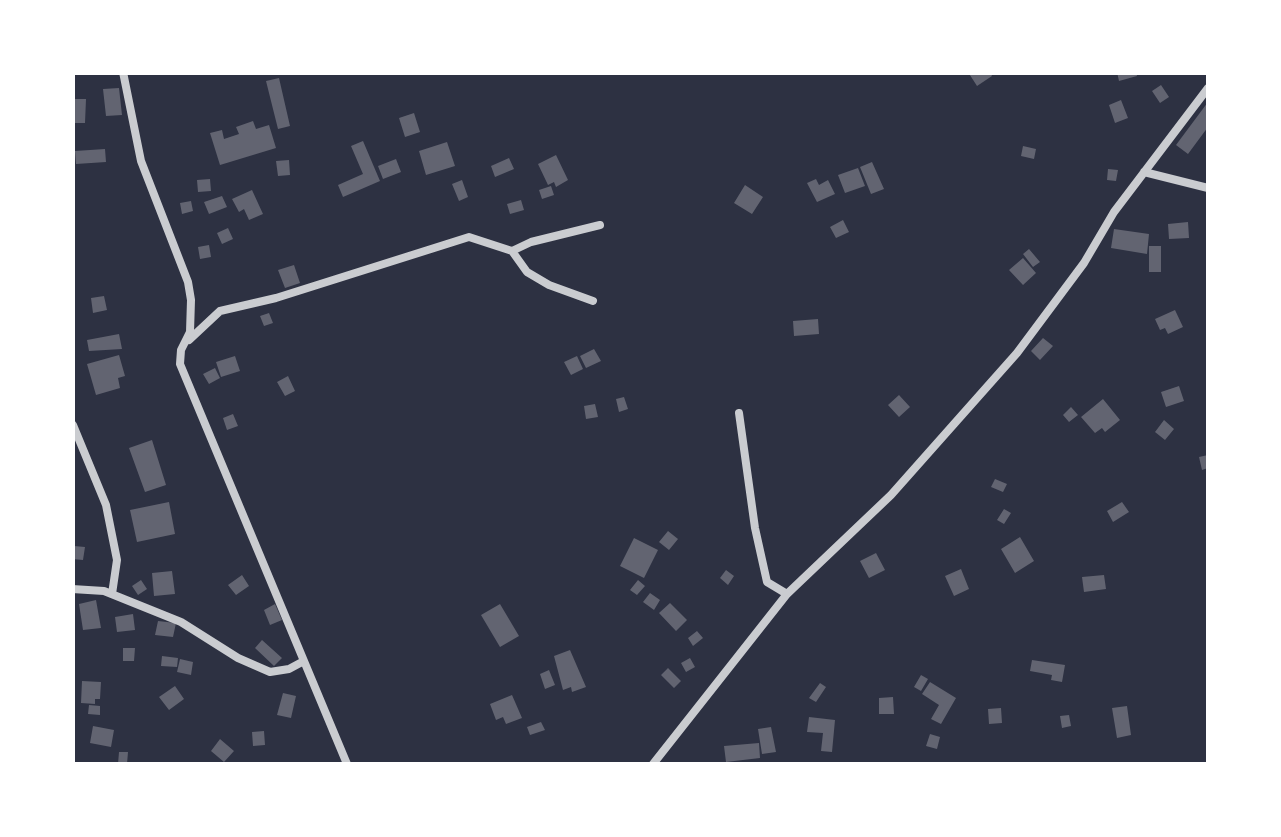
<!DOCTYPE html>
<html>
<head>
<meta charset="utf-8">
<style>
	body { margin:0 }
	#map { position:relative; width:1281px; height:837px; overflow:hidden; background:#2d3142; font-family:"Fira Sans",sans-serif }
	canvas { display:block }
	.frame { position:absolute; inset:0; border:75px solid #fff; pointer-events:none }
</style>
</head>
<body>
<div id="map">
<canvas width="1281" height="837"></canvas>
<div class="frame"></div>
</div>
<script>
const ctx = document.querySelector('canvas').getContext('2d');
ctx.lineJoin = 'round';
function paint(path, color) { ctx.fillStyle = color; ctx.fill(path, 'evenodd'); }
const shape = rows => new Path2D(rows.map(r => 'M' + r).join(''));
function strokePath(path, color, width, dash) { ctx.strokeStyle = color; ctx.lineWidth = width; ctx.lineCap = dash ? 'butt' : 'round'; ctx.setLineDash(dash || []); ctx.stroke(path); }
paint(shape([
	[968,72,990,72,992,76,977,86],
	[1117,72,1136,72,1137,76,1119,81],
	[279,78,290,126,278,129,266,81],
	[1161,85,1169,97,1160,103,1152,91],
	[119,88,122,115,106,116,103,89],
	[72,99,86,99,85,123,72,123],
	[1121,100,1128,118,1115,123,1109,105],
	[1208,102,1208,127,1188,154,1176,145],
	[414,113,420,132,405,137,399,118],
	[253,121,256,129,269,125,276,148,220,165,210,133,222,130,224,139,239,134,236,127],
	[363,141,380,181,343,197,338,185,363,174,351,146],
	[447,142,455,166,426,175,419,151],
	[1023,146,1036,149,1034,159,1021,156],
	[105,149,106,162,76,164,75,151],
	[556,155,568,180,556,187,554,182,548,185,538,164],
	[509,158,514,169,495,177,491,166],
	[396,159,401,172,383,179,378,166],
	[289,160,290,175,278,176,276,161],
	[872,162,884,189,871,194,860,167],
	[858,168,865,186,845,193,838,175],
	[1108,169,1118,170,1116,181,1107,180],
	[210,179,211,191,198,192,197,180],
	[816,179,819,185,828,180,835,194,817,202,807,183],
	[462,180,468,197,459,201,452,184],
	[745,185,763,197,752,214,734,203],
	[551,186,554,195,542,199,539,190],
	[252,190,263,214,249,220,244,209,239,212,232,199],
	[222,196,227,207,209,214,204,202],
	[521,200,524,210,510,214,507,204],
	[191,201,193,211,182,214,180,203],
	[843,220,849,232,836,238,830,227],
	[1188,222,1189,238,1169,239,1168,224],
	[228,228,233,239,222,244,217,233],
	[1114,229,1149,234,1147,254,1111,248],
	[209,245,211,257,200,259,198,247],
	[1149,246,1161,246,1161,272,1149,272],
	[1029,249,1040,262,1033,267,1023,254],
	[1023,258,1036,273,1023,285,1009,270],
	[294,265,300,283,285,288,278,270],
	[104,296,107,310,93,313,91,298],
	[1175,310,1183,327,1168,334,1165,328,1160,330,1155,319],
	[269,313,273,323,264,326,260,316],
	[818,319,819,334,794,336,793,321],
	[119,334,122,349,89,351,87,340],
	[1043,338,1053,346,1040,360,1031,351],
	[594,349,601,361,586,368,580,356],
	[119,355,125,376,118,378,120,388,96,395,87,364],
	[235,356,240,371,221,377,216,362],
	[577,356,583,369,571,375,564,362],
	[215,368,220,378,209,384,203,374],
	[288,376,295,391,285,396,277,382],
	[1179,386,1184,401,1166,407,1161,392],
	[899,395,910,407,899,417,888,405],
	[624,397,628,409,619,412,616,399],
	[1103,399,1120,420,1105,432,1102,428,1095,433,1081,417],
	[595,404,598,417,586,419,584,406],
	[1071,407,1078,415,1069,422,1063,415],
	[233,414,238,426,227,430,223,418],
	[1164,420,1174,429,1165,440,1155,432],
	[152,440,166,485,145,492,129,448],
	[1208,455,1208,468,1202,470,1199,457],
	[995,479,1007,484,1003,492,991,487],
	[169,502,175,534,137,542,130,510],
	[1122,502,1129,512,1113,522,1107,511],
	[1004,509,1011,513,1004,524,997,520],
	[668,531,678,539,669,550,659,542],
	[1020,537,1034,561,1015,573,1001,549],
	[634,538,658,550,644,578,620,566],
	[74,546,85,547,83,560,72,559],
	[876,553,885,570,869,578,860,561],
	[961,569,969,589,954,596,945,576],
	[726,570,734,576,728,585,720,578],
	[172,571,175,594,154,596,152,573],
	[242,575,249,586,236,595,228,585],
	[1104,575,1106,589,1084,592,1082,577],
	[141,580,147,589,138,595,132,586],
	[638,580,645,586,637,595,630,590],
	[650,593,660,600,654,610,643,602],
	[96,600,101,628,83,630,79,604],
	[670,603,687,620,676,631,659,613],
	[275,604,282,620,270,625,264,610],
	[500,604,519,636,500,647,481,615],
	[133,614,135,630,117,632,115,617],
	[158,621,176,623,173,637,155,635],
	[697,631,703,638,693,646,688,638],
	[262,640,282,658,274,666,255,648],
	[123,648,135,648,134,661,123,661],
	[570,650,586,687,572,692,571,687,563,690,554,656],
	[162,656,178,658,177,667,161,666],
	[690,658,695,667,686,672,681,663],
	[180,659,193,662,191,675,177,672],
	[1032,660,1065,665,1062,682,1051,680,1052,675,1030,671],
	[668,668,681,681,674,688,661,675],
	[549,670,555,685,545,689,540,674],
	[921,675,928,679,921,691,914,687],
	[82,681,101,682,100,699,95,699,95,704,81,703],
	[930,682,956,698,941,724,931,719,939,705,922,694],
	[820,683,826,687,816,702,809,698],
	[175,686,184,699,169,710,159,697],
	[283,693,296,696,291,718,277,715],
	[512,695,522,718,506,724,503,717,496,720,490,704],
	[893,697,894,714,879,714,879,698],
	[89,705,100,706,100,715,88,714],
	[1127,706,1131,735,1117,738,1112,708],
	[1001,708,1002,723,989,724,988,709],
	[1069,715,1071,726,1062,728,1060,716],
	[809,717,835,720,832,752,821,751,823,733,807,732],
	[541,722,545,730,530,735,527,727],
	[93,726,114,730,111,747,90,743],
	[771,727,776,752,762,754,758,729],
	[264,731,265,745,253,746,252,732],
	[930,734,940,737,937,749,926,746],
	[220,739,234,751,224,762,211,751],
	[759,743,760,758,726,762,724,746],
	[119,752,128,752,127,764,118,764]
]), '#626471');
strokePath(shape([
	[123,72,141,161,188,282,191,300,190,332,181,350,180,364,347,764],
	[1144,172,1208,188],
	[512,251,531,242,600,225],
	[189,340,220,311,276,298,469,237,512,251,527,272,549,285,593,301],
	[739,413,755,528,767,582,787,594],
	[73,425,106,505,117,560,112,594],
	[72,589,104,591,181,622,238,658,270,672,289,669,302,662],
	[653,764,787,594,891,495,1017,353,1084,263,1114,212,1208,88]
]), '#caccd0', 8);
</script>
</body>
</html>
